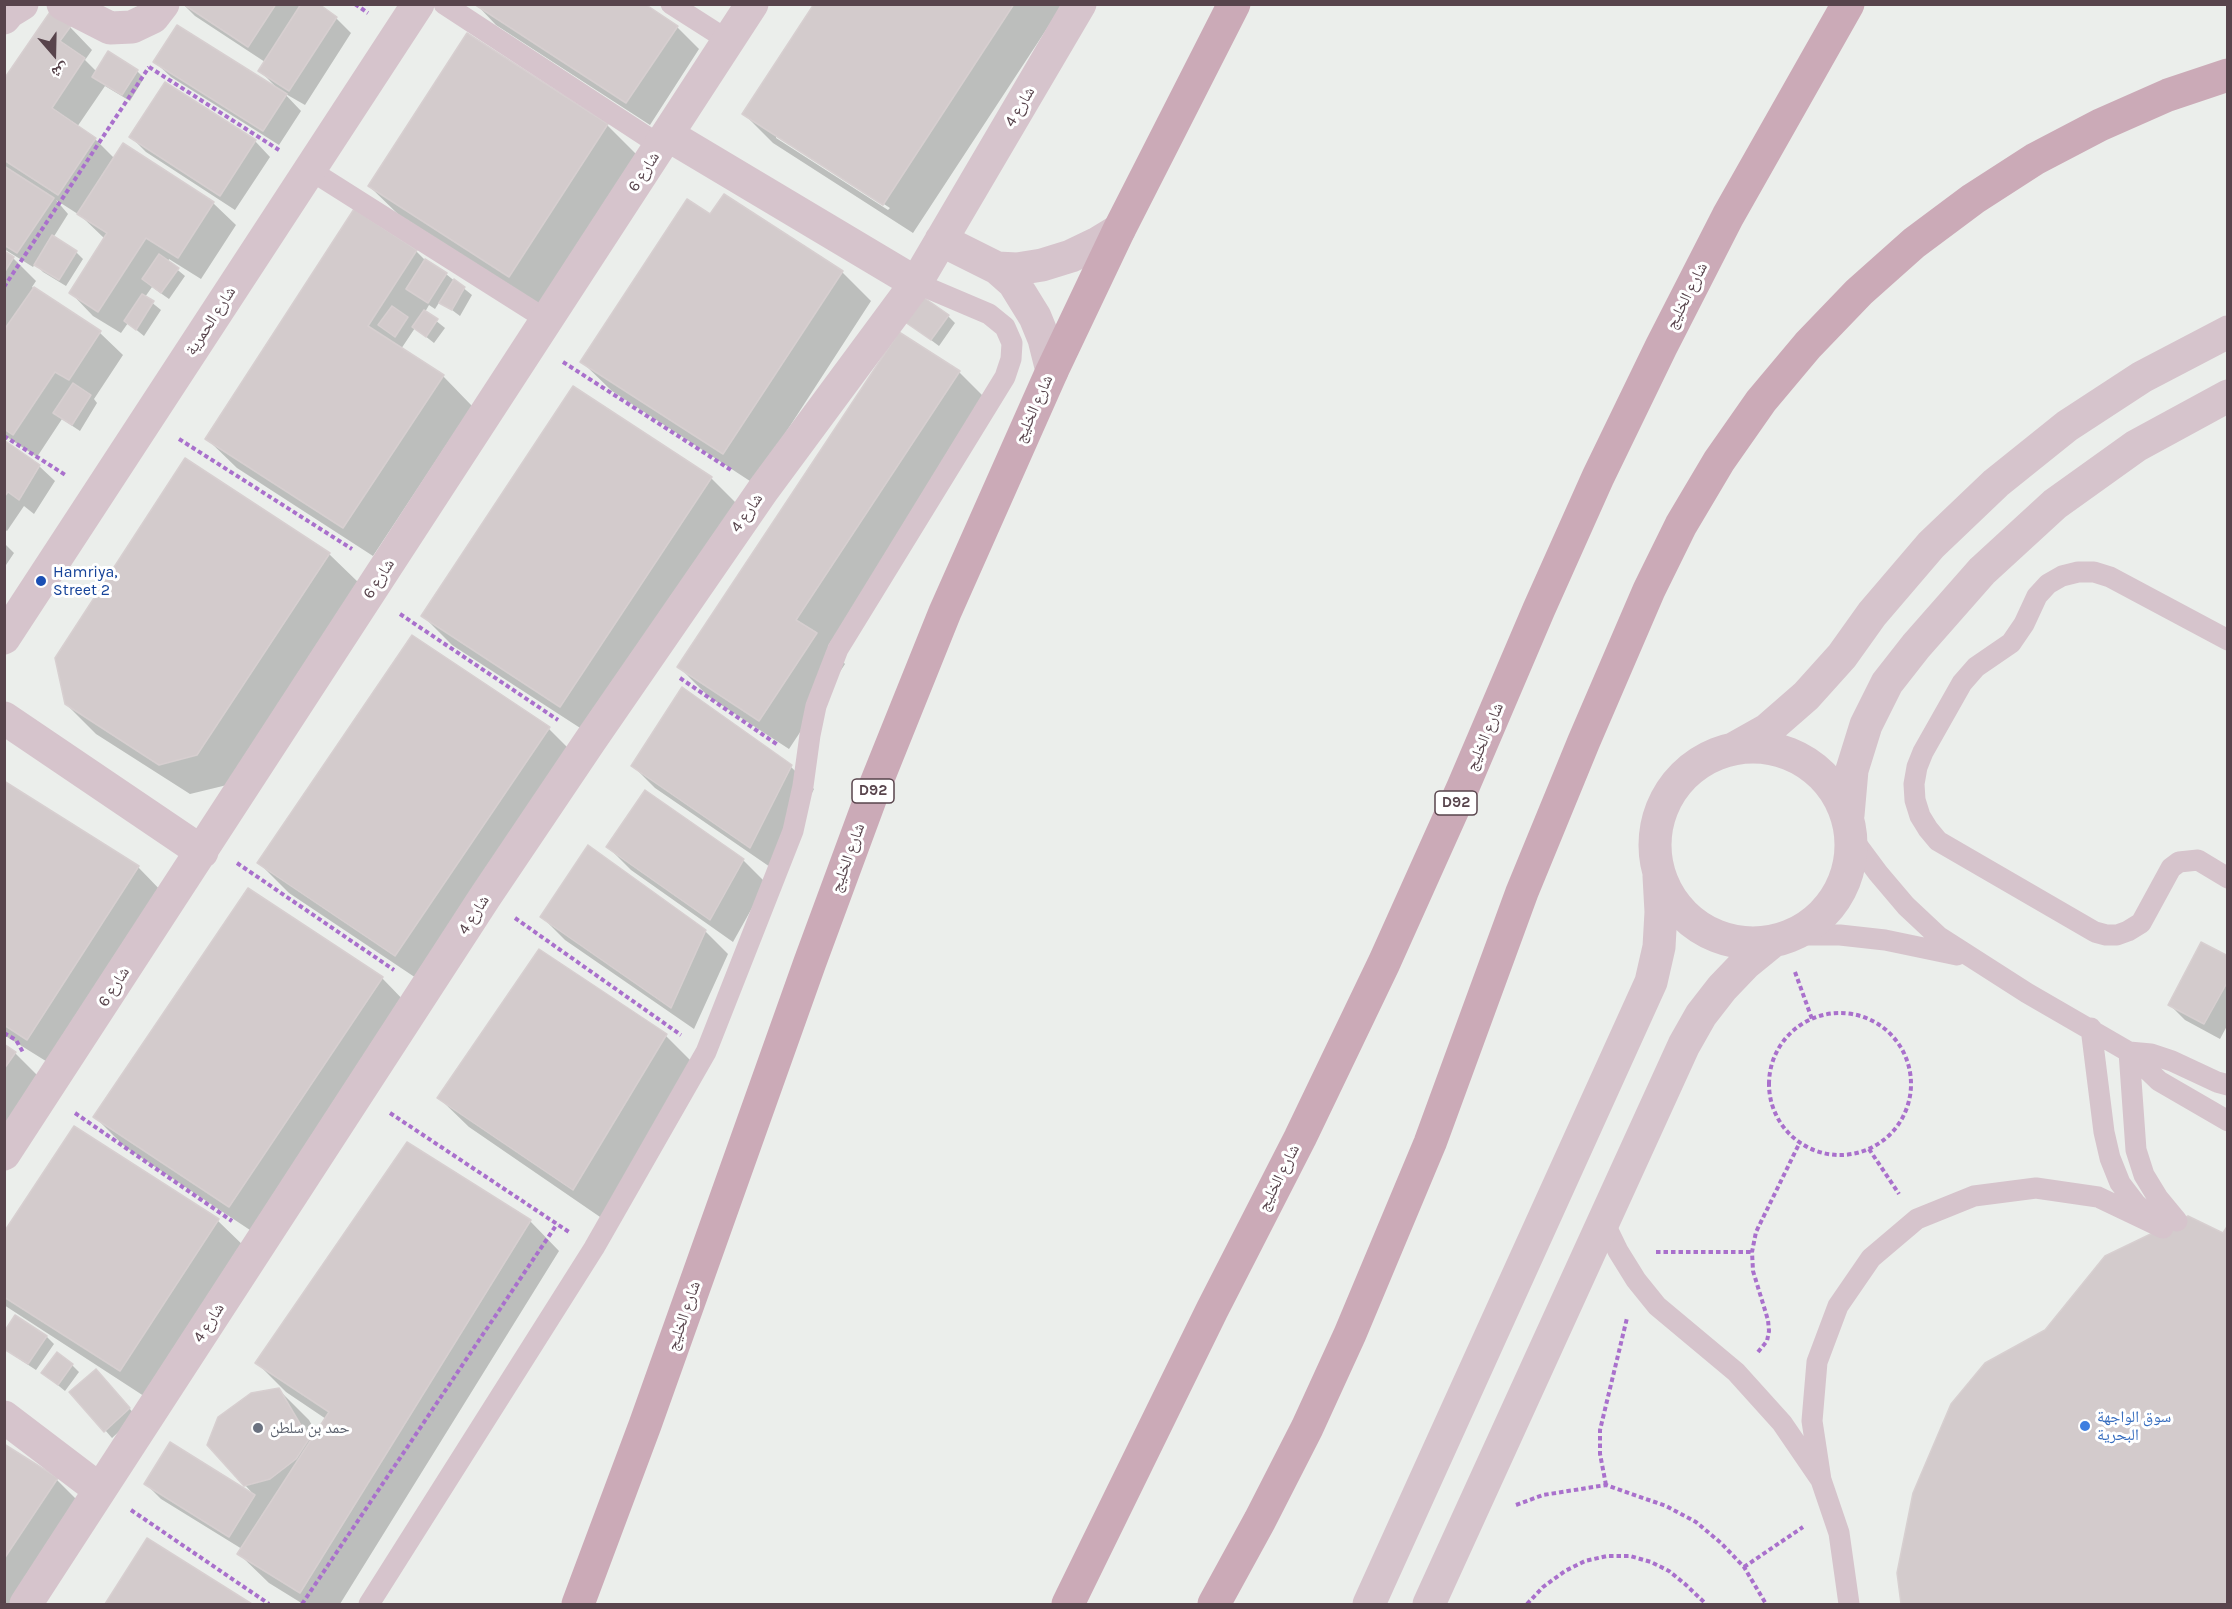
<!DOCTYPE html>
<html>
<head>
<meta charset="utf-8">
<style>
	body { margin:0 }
	#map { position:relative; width:2232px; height:1609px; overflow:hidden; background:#ebeeeb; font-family:Karla,"Noto Naskh Arabic",sans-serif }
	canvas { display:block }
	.frame { position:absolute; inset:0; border:6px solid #58444c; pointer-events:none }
	.north { position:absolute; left:24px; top:24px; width:60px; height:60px; -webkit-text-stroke:4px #fff; paint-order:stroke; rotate:160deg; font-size:16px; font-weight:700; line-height:24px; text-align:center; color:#58444c }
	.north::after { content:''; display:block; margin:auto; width:21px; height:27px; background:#58444c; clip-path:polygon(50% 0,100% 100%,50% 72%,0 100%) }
</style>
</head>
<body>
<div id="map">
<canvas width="2232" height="1609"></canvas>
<div class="frame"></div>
<div class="north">ش</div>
</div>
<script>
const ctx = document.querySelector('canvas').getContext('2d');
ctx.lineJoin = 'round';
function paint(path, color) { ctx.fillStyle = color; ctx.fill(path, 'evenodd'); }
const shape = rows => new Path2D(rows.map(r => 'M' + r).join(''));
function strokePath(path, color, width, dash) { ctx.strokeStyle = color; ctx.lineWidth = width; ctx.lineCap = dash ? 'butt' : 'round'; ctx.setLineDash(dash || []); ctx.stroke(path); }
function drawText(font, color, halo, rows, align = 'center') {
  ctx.font = font + ' Karla,"Noto Naskh Arabic",sans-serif'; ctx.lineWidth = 6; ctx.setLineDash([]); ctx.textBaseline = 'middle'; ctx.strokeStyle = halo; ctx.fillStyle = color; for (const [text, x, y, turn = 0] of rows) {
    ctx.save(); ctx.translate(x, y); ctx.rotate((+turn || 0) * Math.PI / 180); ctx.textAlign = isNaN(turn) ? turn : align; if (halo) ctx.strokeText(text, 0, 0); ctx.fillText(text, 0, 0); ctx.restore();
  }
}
paint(shape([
	[183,4,316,4,336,18,351,33,305,105,284,93,301,111,279,145,171,77,155,62,278,89,260,71,265,62,195,16],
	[476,4,677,27,699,49,650,125,496,25],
	[816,4,1063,4,913,233,773,143,744,114],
	[776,134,890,208,888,210,776,138],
	[70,27,92,50,85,60,97,72,137,71,144,78,130,101,105,86,77,127,95,139,115,159,213,203,236,225,201,279,169,259,168,262,185,276,169,299,152,287,145,297,161,310,144,336,128,323,121,333,93,316,71,293,105,239,81,216,56,200,68,214,53,238,76,252,83,259,66,286,43,272,35,264,33,267,4,249,4,82],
	[165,84,255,141,270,157,235,210,146,152,131,137],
	[607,125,637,155,539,305,399,215,369,186],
	[711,216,842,272,871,301,753,483,612,391,582,362],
	[416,251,427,262,446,274,472,295,460,316,440,301,435,309,429,305,425,312,445,328,434,343,415,328,401,349,443,376,472,406,373,556,237,468,207,439],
	[4,253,13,258,36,281,32,287,100,333,123,355,94,399,97,403,80,431,62,419,37,457,4,435],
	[948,316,955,323,939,346,907,322],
	[900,334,959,372,989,402,828,646,845,664,789,749,709,697,679,667],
	[573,388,711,478,741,508,591,735,452,645,423,616],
	[4,442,39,466,55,481,34,514,24,506,7,531,4,529],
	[4,543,14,553,4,568],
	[329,554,359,583,227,785,190,794,96,734,66,704],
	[682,689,791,767,814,789,773,869,655,788,633,766],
	[549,729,578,758,425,984,289,893,259,863],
	[4,783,138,867,167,897,57,1068,4,1035],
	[608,847,743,860,766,883,733,942,631,870],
	[542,917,705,931,728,954,694,1029,565,940],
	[2228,958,2228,1024,2220,1039,2185,1020,2170,1005],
	[382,978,411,1008,259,1236,125,1147,95,1117],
	[666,1036,695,1065,603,1219,469,1127,439,1098],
	[4,1046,15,1053,44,1082,4,1143],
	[75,1128,218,1221,248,1250,150,1400,4,1305,4,1235],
	[530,1221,559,1251,340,1604,303,1604,269,1583,239,1554,242,1549,161,1499,146,1484,171,1444,255,1496,245,1485,279,1390,309,1420,317,1434,326,1419,286,1392,257,1363],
	[2228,1228,2228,1604,1902,1604,1899,1573,2224,1235],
	[16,1317,47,1337,54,1344,36,1370,4,1349],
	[72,1365,79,1372,65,1391,43,1373],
	[103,1378,136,1416,112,1438,105,1430],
	[4,1446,57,1480,86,1509,23,1604,4,1604],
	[148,1540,249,1604,107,1604]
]), '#0003');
const building = shape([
	[183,4,276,4,248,47,183,4],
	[301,4,319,4,337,17,289,91,258,71,301,4],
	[474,4,645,4,678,26,626,103,474,4],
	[814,4,1014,4,883,205,742,114,814,4],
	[50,12,71,26,60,41,85,58,52,108,96,138,58,195,4,160,4,79,50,12],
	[177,25,287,94,263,131,153,62,177,25],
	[467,33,608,124,509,277,368,186,467,33],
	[108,51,138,70,122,95,92,77,108,51],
	[165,82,256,140,220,196,129,137,165,82],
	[123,143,214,202,178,258,146,238,98,312,69,293,107,233,77,214,123,143],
	[4,166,54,198,17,253,4,245,4,166],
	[724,194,843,271,723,454,580,362,687,199,710,214,724,194],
	[354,209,417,250,368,326,444,375,343,528,205,439,354,209],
	[52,235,77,251,59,280,34,265,52,235],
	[4,251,14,257,4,273,4,251],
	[159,254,179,268,161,293,142,279,159,254],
	[425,259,447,273,428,303,406,289,425,259],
	[454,279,465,287,452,310,439,303,454,279],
	[34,287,101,331,69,380,55,372,13,435,4,429,4,330,34,287],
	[142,294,154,301,136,330,124,321,142,294],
	[923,297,949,315,931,340,905,322,923,297],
	[392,306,408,317,395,337,378,325,392,306],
	[424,310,438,319,426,337,412,327,424,310],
	[899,332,960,371,796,620,817,633,759,721,677,667,899,332],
	[73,383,91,395,72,425,53,413,73,383],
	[573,386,712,477,560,707,421,616,573,386],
	[4,440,40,465,19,500,8,492,4,497,4,440],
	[185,458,330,553,197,755,159,765,65,704,55,658,185,458],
	[412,635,550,727,395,956,257,863,412,635],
	[682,687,792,765,750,848,631,766,682,687],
	[4,781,139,866,27,1040,4,1025,4,781],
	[645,790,744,859,710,920,606,847,645,790],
	[588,845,706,930,671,1008,540,917,588,845],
	[248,888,383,977,229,1207,93,1117,248,888],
	[2201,942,2228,956,2228,981,2204,1024,2168,1005,2201,942],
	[539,949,667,1034,573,1190,437,1098,539,949],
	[4,1044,16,1052,4,1069,4,1044],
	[74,1126,219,1219,120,1371,4,1297,4,1232,74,1126],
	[407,1142,531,1220,300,1593,237,1554,329,1412,255,1363,407,1142],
	[2188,1216,2223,1233,2228,1225,2228,1604,1901,1604,1897,1573,1913,1493,1951,1404,1985,1363,2045,1330,2105,1256,2188,1216],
	[15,1315,47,1336,28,1364,4,1349,4,1332,15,1315],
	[57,1352,73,1364,58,1385,41,1373,57,1352],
	[96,1369,130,1408,104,1432,69,1392,96,1369],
	[279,1388,309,1439,296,1459,270,1479,244,1486,207,1445,218,1417,251,1393,279,1388],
	[170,1442,255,1495,229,1537,144,1484,170,1442],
	[4,1444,58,1478,4,1559,4,1444],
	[147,1538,252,1604,105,1604,147,1538]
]);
paint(building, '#d3cbcc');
strokePath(building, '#d7cfd0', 1.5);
strokePath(shape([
	[355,4,368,13],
	[149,67,279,150],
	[4,287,149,67],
	[563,362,731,470],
	[4,436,67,476],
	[179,439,352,549],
	[400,614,558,720],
	[680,678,778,745],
	[237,863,394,970],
	[515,918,681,1035],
	[1795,972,1812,1019],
	'1769 1084a71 71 0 1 1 142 0a71 71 0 1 1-142 0Z',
	[4,1033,16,1040,24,1054],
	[75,1113,232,1221],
	[390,1113,569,1232],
	[1869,1149,1899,1194],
	[1656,1252,1752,1252],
	[1758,1352,1767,1341,1769,1331,1768,1320,1753,1271,1752,1252,1756,1232,1800,1142],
	[1606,1485,1600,1454,1600,1430,1627,1318],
	[1516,1505,1543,1495,1606,1485,1666,1506,1696,1522,1721,1543,1744,1567,1766,1604],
	[131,1510,269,1604],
	[1744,1567,1803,1527],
	[302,1604,557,1224],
	[1527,1604,1543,1587,1565,1571,1585,1561,1607,1556,1630,1556,1651,1562,1669,1571,1685,1584,1706,1604]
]), '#a970cc', 4, [4.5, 3]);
strokePath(shape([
	[444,4,661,146],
	[671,4,729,41],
	[310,170,547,320],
	[2228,640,2110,577,2094,572,2078,572,2062,576,2048,584,2037,596,2024,624,2011,643,1976,667,1962,683,1923,752,1917,767,1914,784,1915,800,1920,816,1928,829,1938,841,2095,932,2106,935,2117,935,2128,931,2141,923,2171,868,2179,862,2198,860,2228,878],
	[1852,838,1878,873,1906,906,1938,936,2027,993,2129,1052,2159,1081,2228,1121],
	[1794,935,1840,935,1885,940,1957,955],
	[2091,1028,2104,1132,2110,1158,2120,1183,2136,1204,2150,1217],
	[2129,1052,2136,1150,2144,1175,2158,1198,2177,1221],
	[2129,1052,2151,1054,2172,1061,2217,1082,2228,1085],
	[1603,1220,1618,1251,1636,1280,1657,1306,1736,1372,1782,1423,1821,1480,1839,1533,1849,1604],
	[1821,1480,1812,1421,1817,1362,1838,1306,1871,1258,1917,1219,1974,1196,2036,1188,2098,1197,2163,1228],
	[369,1604,594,1248,706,1052,793,831,803,786,810,735,816,706,838,649,1005,377,1011,359,1012,343,1005,327,989,314,916,283]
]), '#d6c4cc', 21);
strokePath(shape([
	[63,4,110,28,132,27,153,17,163,4],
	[4,18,9,12,22,4],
	[668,135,916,283],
	[941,240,997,268,1014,283,1035,317,1044,339,1052,371],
	[997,268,1017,269,1042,265,1071,256,1096,244,1119,230],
	[4,638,418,4],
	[4,718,202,852],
	'1655 845a98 98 0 1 1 196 0a98 98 0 1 1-196 0Z',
	[1735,748,1767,730,1806,696,1842,656,1872,614,1931,545,1996,483,2067,426,2142,377,2228,332],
	[1848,815,1852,770,1866,725,1887,683,1916,646,1982,571,2055,504,2136,446,2228,396],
	[4,1154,752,4],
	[4,1417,100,1490],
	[26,1604,485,897,590,741,763,490,916,283,1080,4],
	[1369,1604,1651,982,1659,947,1661,912,1659,876],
	[1429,1604,1684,1045,1701,1015,1722,988,1745,964,1772,942]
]), '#d6c4cc', 33);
strokePath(shape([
	[578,1604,645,1425,810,962,875,786,945,612,1052,371,1119,230,1234,4],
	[1068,1604,1212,1310,1300,1138,1384,963,1463,787,1539,609,1598,477,1661,347,1728,216,1848,4],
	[1214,1604,1260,1520,1307,1428,1350,1334,1430,1143,1522,892,1584,741,1649,590,1681,525,1719,461,1761,401,1808,345,1859,292,1914,243,1973,199,2035,159,2100,125,2168,95,2228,75]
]), '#cbaab7', 33);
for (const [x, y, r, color] of [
	[41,581,6,"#1a4fb4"],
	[2085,1426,6,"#3f7fe0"],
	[258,1428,6,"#6b7280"]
]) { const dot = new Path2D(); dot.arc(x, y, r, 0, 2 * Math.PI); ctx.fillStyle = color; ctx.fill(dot); strokePath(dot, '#fff', 2); }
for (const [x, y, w] of [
	[873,791,42],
	[1456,803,42]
]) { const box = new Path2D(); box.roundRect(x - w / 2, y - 12, w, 24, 4.5); ctx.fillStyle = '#fff'; ctx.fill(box); strokePath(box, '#58444c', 1.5); }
drawText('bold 15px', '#58444c', null, [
	["D92",873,791],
	["D92",1456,803]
]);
drawText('16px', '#58444c', '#fff', [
	["شارع 4",1020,107,-59],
	["شارع 6",644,172,-57],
	["شارع الخليج",1687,296,-63],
	["شارع الحمرية",211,321,-57],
	["شارع الخليج",1034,409,-66],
	["شارع 4",747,513,-55],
	["شارع 6",379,579,-57],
	["شارع الخليج",1485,737,-67],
	["شارع الخليج",848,858,-70],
	["شارع 4",474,915,-57],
	["شارع 6",114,987,-57],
	["شارع الخليج",1279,1178,-63],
	["شارع الخليج",684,1316,-71],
	["شارع 4",209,1323,-57]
]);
drawText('16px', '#164399', '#fff', [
	["Hamriya,",53,572],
	["Street 2",53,590]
], 'left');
drawText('16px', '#366cbe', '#fff', [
	["سوق الواجهة",2097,1417],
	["البحرية",2097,1435]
], 'left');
drawText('16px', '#5b616d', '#fff', [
	["حمد بن سلطن",270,1428]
], 'left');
</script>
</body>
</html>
